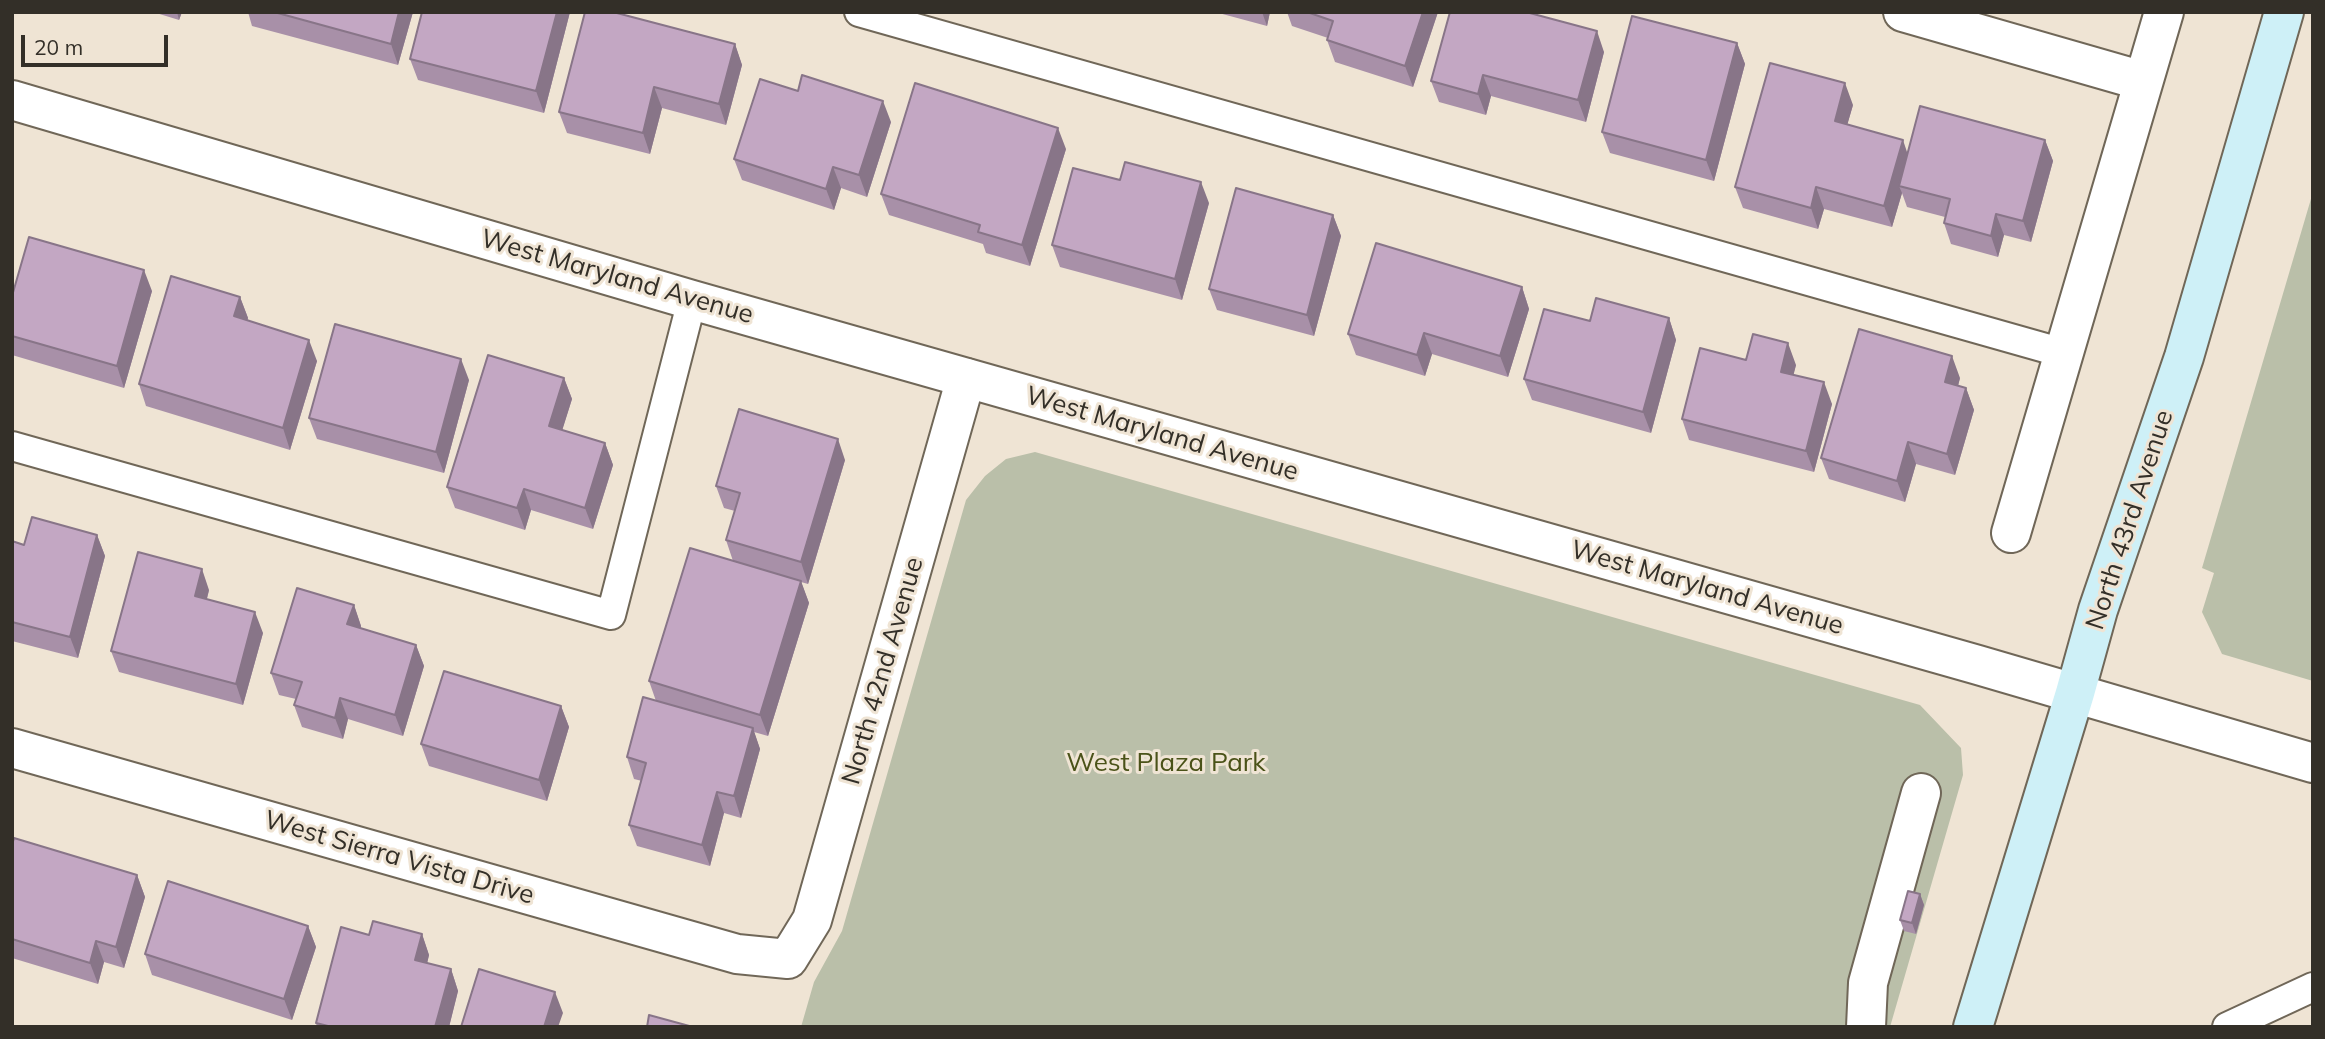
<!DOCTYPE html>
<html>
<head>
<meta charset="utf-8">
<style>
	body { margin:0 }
	#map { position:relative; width:2325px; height:1039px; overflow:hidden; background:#efe4d4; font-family:Mulish,sans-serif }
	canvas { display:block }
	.frame { position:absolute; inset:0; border:14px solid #332f28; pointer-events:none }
	.scale { position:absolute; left:21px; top:35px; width:147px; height:32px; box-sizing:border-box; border:4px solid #332f28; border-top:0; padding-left:9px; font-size:21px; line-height:24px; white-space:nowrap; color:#332f28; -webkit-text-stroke:5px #efe4d4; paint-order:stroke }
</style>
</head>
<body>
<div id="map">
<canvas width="2325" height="1039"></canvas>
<div class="frame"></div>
<div class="scale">20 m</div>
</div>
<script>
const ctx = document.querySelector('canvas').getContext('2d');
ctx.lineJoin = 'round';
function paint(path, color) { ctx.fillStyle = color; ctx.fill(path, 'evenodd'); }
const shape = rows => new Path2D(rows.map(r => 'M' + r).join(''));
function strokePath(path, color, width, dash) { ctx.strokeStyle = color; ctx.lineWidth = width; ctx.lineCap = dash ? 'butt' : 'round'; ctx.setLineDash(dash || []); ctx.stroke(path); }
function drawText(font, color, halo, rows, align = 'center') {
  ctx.font = font + ' Mulish,sans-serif'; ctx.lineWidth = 6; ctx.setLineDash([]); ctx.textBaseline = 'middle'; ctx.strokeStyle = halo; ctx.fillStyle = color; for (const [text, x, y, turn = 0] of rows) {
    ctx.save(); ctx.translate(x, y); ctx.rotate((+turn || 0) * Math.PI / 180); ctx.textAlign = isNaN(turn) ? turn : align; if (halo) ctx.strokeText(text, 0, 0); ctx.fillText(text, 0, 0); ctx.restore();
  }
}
paint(shape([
	[2313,192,2313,681,2222,654,2202,612,2214,573,2202,568],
	[1035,452,1920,705,1961,748,1963,775,1890,1027,801,1027,814,982,842,931,966,500,985,476,1006,459]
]), '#babfa9');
const service = shape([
	[859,12,2063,353],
	[12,446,611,615,692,300],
	[2227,1027,2313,987]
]);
const minor = shape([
	[1903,12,2143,81],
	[2011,533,2164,12],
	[12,748,737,954,788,959,812,920,966,378],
	[1866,1027,1868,983,1921,793]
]);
const tertiary = shape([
	[12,100,692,300,1978,665,2313,763]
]);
const secondary = shape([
	[1973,1027,2075,693,2098,610,2184,357,2284,12]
]);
strokePath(service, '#706758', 32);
strokePath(minor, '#706758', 42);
strokePath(tertiary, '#706758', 42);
strokePath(secondary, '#706758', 42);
strokePath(service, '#fff', 28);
strokePath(minor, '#fff', 38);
strokePath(tertiary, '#fff', 38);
strokePath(secondary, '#cef0f7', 38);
paint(shape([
	[153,12,182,12,179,20],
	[248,12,413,12,398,65,252,26],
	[570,12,544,113,418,80,410,59],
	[1215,12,1270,12,1267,26],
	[1287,12,1438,12,1413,87,1335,62,1327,40,1328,38,1292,26],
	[1450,12,1536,12,1537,15,1604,52,1586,122,1491,96,1486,115,1439,102,1431,81],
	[1737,43,1745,64,1714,181,1610,153,1602,132],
	[735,44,742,65,726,125,662,108,650,154,567,133,559,112],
	[1853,105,1847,125,1908,153,2045,140,2053,161,2031,242,2004,235,1998,257,1951,244,1944,223,1945,217,1907,207,1902,193,1892,227,1824,209,1818,229,1743,208,1735,187],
	[891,122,867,197,841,188,834,210,742,180,734,159],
	[1066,149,1030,266,986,253,983,244,889,215,881,194],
	[1209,203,1182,300,1060,267,1052,245],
	[1333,215,1341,236,1314,336,1217,310,1209,289],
	[1522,287,1529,309,1508,377,1432,354,1425,376,1356,355,1348,334],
	[152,291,124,388,12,355,12,296],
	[240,297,248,318,247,321,317,361,290,450,146,406,139,384],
	[1669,318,1676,340,1651,433,1532,400,1524,379,1590,321],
	[1746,360,1796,365,1793,375,1832,404,1814,472,1689,440,1682,419],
	[564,378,572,399,562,430,605,443,613,465,593,529,531,510,525,530,455,508,447,487],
	[1960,378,1958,386,1966,388,1974,410,1955,475,1916,464,1905,502,1829,479,1821,458],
	[469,380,444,473,317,439,309,418],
	[845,460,808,584,801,582,809,603,768,736,754,732,760,749,741,818,724,813,710,866,637,846,629,825,642,781,634,779,627,757,656,701,649,681,733,561,726,540,735,511,724,508,716,486],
	[97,535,105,556,78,658,12,641,12,541,24,545],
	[209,590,207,599,263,633,243,705,119,672,111,651],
	[354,605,361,626,361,628,416,645,424,666,403,736,348,719,343,739,302,727,294,705,296,699,279,695,271,673],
	[561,706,569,727,547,801,429,766,421,744],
	[12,845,137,875,145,897,124,968,104,962,98,984,12,958],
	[1920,894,1924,905,1916,934,1904,931,1900,920],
	[308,926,316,947,292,1020,152,975,145,954],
	[422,934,429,955,427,963,451,969,458,991,449,1027,317,1027,316,1023,369,935]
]), '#a890a8');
paint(shape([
	[177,12,182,12,179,20],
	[399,12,413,12,398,65,391,44],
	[557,12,570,12,544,113,536,91],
	[1262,12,1270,12,1267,26],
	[1423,12,1438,12,1413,87,1405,66],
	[1597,31,1604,52,1586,122,1578,100],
	[1737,43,1745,64,1714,181,1706,160],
	[735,44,742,65,726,125,719,104],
	[1483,75,1491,96,1486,115,1478,94],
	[1845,83,1853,105,1842,143,1835,121],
	[654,87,662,108,650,154,643,133],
	[883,101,891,122,867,197,859,175],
	[1058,128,1066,149,1030,266,1022,245],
	[1903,140,1910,161,1899,186,1902,193,1892,227,1884,206],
	[2045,140,2053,161,2031,242,2023,221],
	[833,167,841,188,834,210,826,189],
	[1201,182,1209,203,1182,300,1175,279],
	[1816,187,1824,209,1818,229,1811,208],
	[1996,214,2004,235,1998,257,1991,236],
	[1333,215,1341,236,1314,336,1307,315],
	[144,270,152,291,124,388,117,366],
	[1522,287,1529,309,1508,377,1500,356],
	[240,297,248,318,241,338,234,316],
	[1669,318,1676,340,1651,433,1643,412],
	[1424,333,1432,354,1425,376,1417,355],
	[309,340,317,361,290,450,283,428],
	[1788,343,1796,365,1789,393,1781,372],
	[1952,356,1960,378,1953,404,1945,382],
	[461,359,469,380,444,473,436,452],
	[564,378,572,399,557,447,549,426],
	[1824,382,1832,404,1814,472,1806,451],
	[1966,388,1974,410,1955,475,1947,454],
	[838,439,845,460,808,584,801,562],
	[1908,442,1916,464,1905,502,1897,481],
	[605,443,613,465,593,529,585,508],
	[524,489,531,510,525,530,517,508],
	[97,535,105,556,78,658,70,637],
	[202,569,209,590,202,617,195,596],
	[801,581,809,603,768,736,760,715],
	[354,605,361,626,355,646,347,624],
	[255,612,263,633,243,705,236,684],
	[416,645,424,666,403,736,395,715],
	[340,698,348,719,343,739,335,718],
	[561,706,569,727,547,801,539,780],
	[753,728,760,749,741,818,734,796],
	[717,792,724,813,710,866,702,845],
	[137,875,145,897,124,968,116,947],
	[1920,894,1924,905,1916,934,1912,923],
	[308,926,316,947,292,1020,284,999],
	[422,934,429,955,423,981,415,960],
	[96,941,104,962,98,984,90,963],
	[451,969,458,991,449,1027,435,1027],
	[555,992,563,1013,558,1027,544,1027]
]), '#887588');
const building = shape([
	[274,12,399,12,391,44,274,12],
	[422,12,557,12,536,91,410,59,422,12],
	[585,12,613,12,735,44,719,104,654,87,643,133,559,112,585,12],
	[1307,12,1423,12,1405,66,1327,40,1333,21,1307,12],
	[1450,12,1526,12,1597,31,1578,100,1483,75,1478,94,1431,81,1450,12],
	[1632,16,1737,43,1706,160,1602,132,1632,16],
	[1770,63,1845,83,1835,121,1903,140,1884,206,1816,187,1811,208,1735,187,1770,63],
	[802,75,883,101,859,175,833,167,826,189,734,159,760,79,798,91,802,75],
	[915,83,1058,128,1022,245,978,232,980,225,881,194,915,83],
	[1920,106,2045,140,2023,221,1996,214,1991,236,1944,223,1950,199,1899,186,1920,106],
	[1125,162,1201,182,1175,279,1052,245,1073,168,1120,180,1125,162],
	[1236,188,1333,215,1307,315,1209,289,1236,188],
	[29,237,144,270,117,366,12,336,12,296,29,237],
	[1376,243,1522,287,1500,356,1424,333,1417,355,1348,334,1376,243],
	[171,276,240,297,234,316,309,340,283,428,139,384,171,276],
	[1596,298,1669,318,1643,412,1524,379,1544,309,1590,321,1596,298],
	[335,324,461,359,436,452,309,418,335,324],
	[1859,329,1952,356,1945,382,1966,388,1947,454,1908,442,1897,481,1821,458,1859,329],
	[1753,334,1788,343,1781,372,1824,382,1806,451,1682,419,1700,348,1746,360,1753,334],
	[488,355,564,378,549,426,605,443,585,508,524,489,517,508,447,487,488,355],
	[739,409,838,439,801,562,726,540,740,493,716,486,739,409],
	[32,517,97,535,70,637,12,622,12,541,24,545,32,517],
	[690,548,801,581,760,715,649,681,690,548],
	[138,552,202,569,195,596,255,612,236,684,111,651,138,552],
	[297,588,354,605,347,624,416,645,395,715,340,698,335,718,294,705,302,682,271,673,297,588],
	[444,671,561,706,539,780,421,744,444,671],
	[643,697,753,728,734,796,717,792,702,845,629,825,646,763,627,757,643,697],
	[14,838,137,875,116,947,96,941,90,963,12,939,12,845,14,838],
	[168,881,308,926,284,999,145,954,168,881],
	[1908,891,1920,894,1912,923,1900,920,1908,891],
	[373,921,422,934,415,960,451,969,435,1027,332,1027,316,1023,341,927,369,935,373,921],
	[479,969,555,992,544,1027,461,1027,479,969],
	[649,1015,693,1027,647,1027,649,1015]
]);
paint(building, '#c3a7c3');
strokePath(building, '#887588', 2);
drawText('26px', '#332f28', '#efe4d4', [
	["West Maryland Avenue",617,277,16],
	["West Maryland Avenue",1162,434,16],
	["North 43rd Avenue",2130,520,-72],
	["West Maryland Avenue",1707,588,16],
	["North 42nd Avenue",883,671,-74],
	["West Sierra Vista Drive",399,858,16]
]);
drawText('26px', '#4a5218', '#efe4d4', [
	["West Plaza Park",1166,763]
]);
</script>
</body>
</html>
